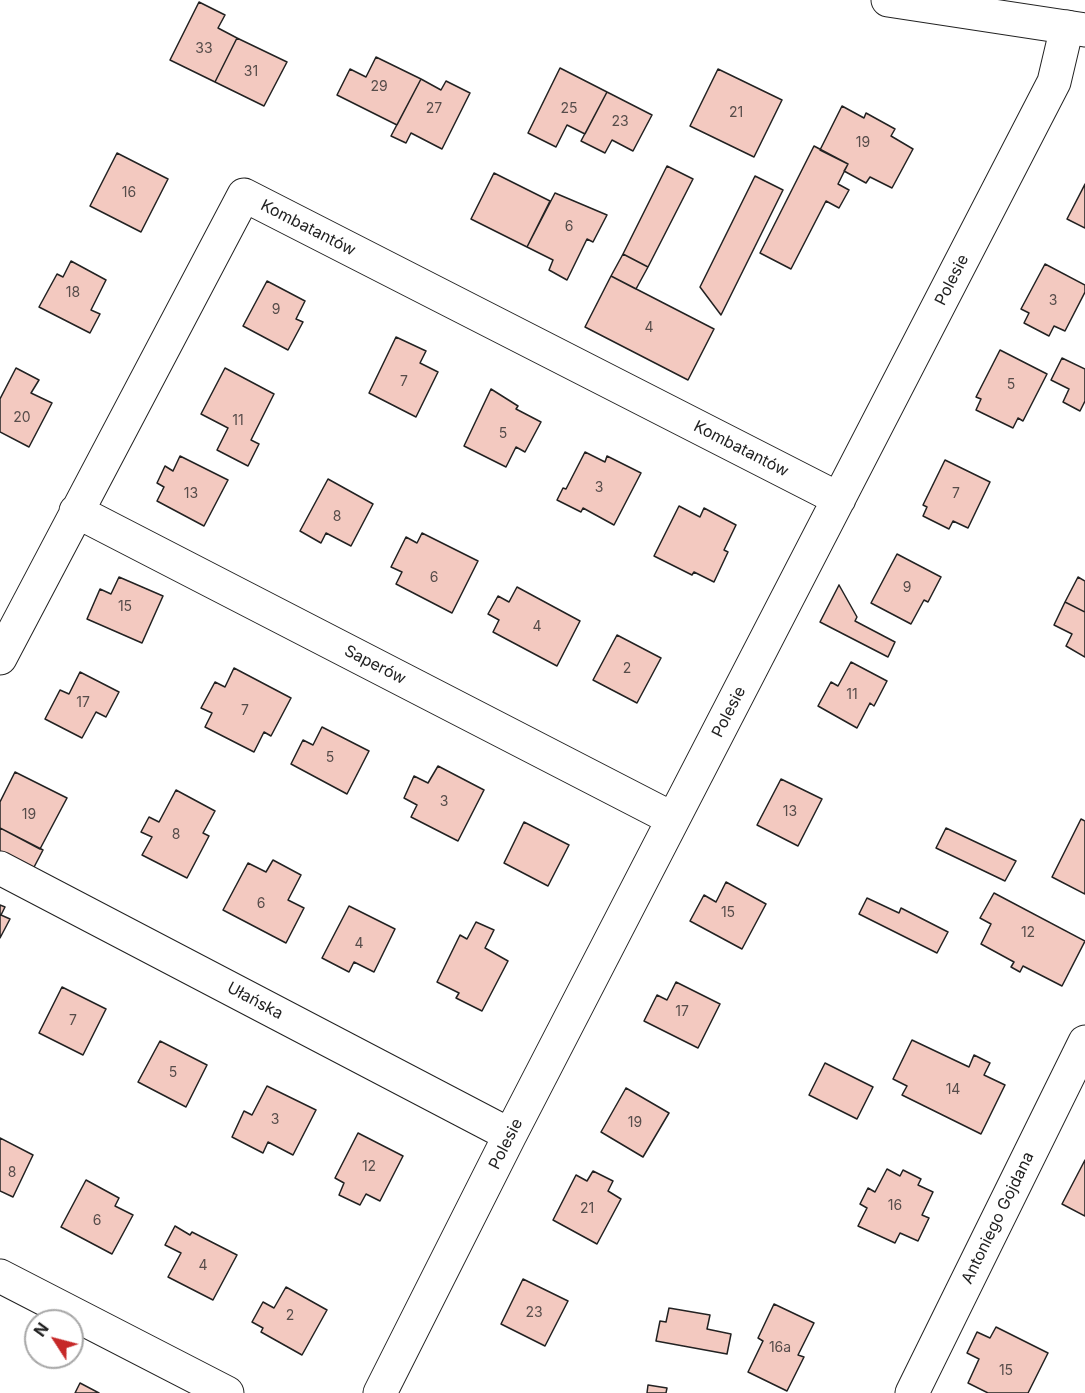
<!DOCTYPE html>
<html>
<head>
<meta charset="utf-8">
<style>
	body { margin:0 }
	#map { position:relative; width:1085px; height:1393px; overflow:hidden; background:#fff; font-family:Inter,sans-serif }
	canvas { display:block }
	.north { position:absolute; left:24px; top:1309px; width:60px; height:60px; box-sizing:border-box; background:#fff; border:2px solid #a7a7a7; border-radius:50%; rotate:306deg; font-size:16px; font-weight:700; line-height:24px; text-align:center; color:#222 }
	.north::after { content:''; display:block; margin:auto; width:21px; height:27px; background:#c62828; clip-path:polygon(50% 0,100% 100%,50% 72%,0 100%) }
</style>
</head>
<body>
<div id="map">
<canvas width="1085" height="1393"></canvas>
<div class="north">N</div>
</div>
<script>
const ctx = document.querySelector('canvas').getContext('2d');
ctx.lineJoin = 'round';
function paint(path, color) { ctx.fillStyle = color; ctx.fill(path, 'evenodd'); }
const shape = rows => new Path2D(rows.map(r => 'M' + r).join(''));
function strokePath(path, color, width, dash) { ctx.strokeStyle = color; ctx.lineWidth = width; ctx.lineCap = dash ? 'butt' : 'round'; ctx.setLineDash(dash || []); ctx.stroke(path); }
function drawText(font, color, halo, rows, align = 'center') {
  ctx.font = font + ' Inter,sans-serif'; ctx.lineWidth = 4.5; ctx.setLineDash([]); ctx.textBaseline = 'middle'; ctx.strokeStyle = halo; ctx.fillStyle = color; for (const [text, x, y, turn = 0] of rows) {
    ctx.save(); ctx.translate(x, y); ctx.rotate((+turn || 0) * Math.PI / 180); ctx.textAlign = isNaN(turn) ? turn : align; if (halo) ctx.strokeText(text, 0, 0); ctx.fillText(text, 0, 0); ctx.restore();
  }
}
const building = shape([
	[199,2,225,15,218,28,237,38,215,82,170,60,199,2],
	[237,38,287,62,264,106,215,82,237,38],
	[376,57,421,79,397,125,337,95,350,69,366,77,376,57],
	[560,68,607,92,585,134,567,125,556,147,528,133,560,68],
	[718,69,782,100,754,157,690,126,718,69],
	[421,79,441,90,446,81,470,93,442,149,411,133,406,143,391,136,421,79],
	[607,92,652,115,633,151,612,140,605,153,581,141,607,92],
	[842,106,864,118,866,113,895,129,891,136,913,149,892,188,870,177,866,183,844,171,848,164,820,150,842,106],
	[814,146,848,164,838,184,849,190,839,208,826,201,791,269,760,253,814,146],
	[117,153,168,179,141,232,90,206,117,153],
	[667,166,693,179,648,267,623,254,667,166],
	[494,173,550,201,527,247,471,219,494,173],
	[755,176,783,190,721,315,700,287,755,176],
	[1085,184,1085,228,1067,219,1085,184],
	[555,193,607,215,593,242,587,239,567,280,549,270,553,260,527,247,555,193],
	[623,254,648,267,636,289,611,276,623,254],
	[71,261,106,280,91,310,100,314,90,333,39,307,57,274,63,277,71,261],
	[1045,264,1085,285,1085,292,1065,331,1054,326,1049,336,1024,323,1029,313,1021,309,1045,264],
	[611,276,714,329,688,380,585,327,611,276],
	[267,281,305,301,296,319,303,322,288,350,243,326,267,281],
	[396,337,426,351,420,363,438,372,416,417,369,393,396,337],
	[1000,350,1047,374,1023,421,1018,418,1013,428,976,410,981,399,976,397,1000,350],
	[1062,358,1085,369,1085,401,1080,411,1063,402,1069,389,1051,380,1062,358],
	[16,368,39,380,31,393,52,403,29,447,0,432,0,399,16,368],
	[225,368,274,394,251,440,259,444,248,466,217,450,228,428,201,414,225,368],
	[491,389,518,406,516,409,541,422,525,452,516,447,506,467,464,446,491,389],
	[585,452,605,462,607,456,641,473,614,525,583,508,581,512,557,500,563,488,566,489,585,452],
	[180,456,228,480,204,526,157,501,164,487,157,483,165,466,173,471,180,456],
	[945,460,990,482,968,528,953,521,949,529,923,516,927,507,923,505,945,460],
	[328,479,373,504,351,546,326,533,321,543,300,531,328,479],
	[679,506,700,517,704,508,736,525,724,550,728,552,714,582,694,572,692,575,654,556,679,506],
	[422,533,478,561,452,613,396,584,402,572,391,567,406,537,417,543,422,533],
	[897,554,941,577,928,602,924,600,911,624,871,603,897,554],
	[119,577,163,596,142,643,87,619,100,589,111,594,119,577],
	[1078,577,1085,581,1085,612,1065,602,1078,577],
	[839,585,857,617,855,621,895,642,888,657,820,622,839,585],
	[517,587,580,621,557,666,493,632,499,620,488,614,498,596,509,602,517,587],
	[1065,602,1085,612,1085,657,1066,646,1072,634,1054,625,1065,602],
	[617,635,661,658,637,703,593,680,617,635],
	[851,662,887,681,874,706,870,703,857,728,818,706,831,682,838,686,851,662],
	[234,668,291,698,271,736,264,732,254,752,205,727,212,713,201,708,215,682,225,687,234,668],
	[80,672,119,692,106,717,96,712,82,738,45,719,60,690,69,694,80,672],
	[322,727,369,751,347,794,291,764,303,740,313,745,322,727],
	[438,766,484,790,458,841,411,817,417,805,404,798,414,776,428,783,438,766],
	[15,772,67,798,40,849,0,828,0,802,15,772],
	[781,779,822,799,798,846,757,825,781,779],
	[176,790,215,811,203,833,209,836,187,878,142,855,152,837,141,832,149,817,159,822,176,790],
	[1081,819,1085,821,1085,894,1052,877,1081,819],
	[524,822,569,845,548,886,504,863,524,822],
	[0,828,43,850,32,871,0,854,0,828],
	[946,828,1016,861,1005,881,936,848,946,828],
	[273,860,301,875,288,900,304,908,286,943,223,910,248,863,266,872,273,860],
	[726,882,766,904,742,949,690,921,704,895,716,902,726,882],
	[994,893,1085,941,1062,986,1023,966,1020,972,1011,967,1014,962,981,944,991,924,980,918,994,893],
	[867,898,899,913,901,908,948,932,937,953,859,914,867,898],
	[0,905,5,907,1,915,10,919,0,938,0,905],
	[349,906,395,929,374,972,354,962,349,972,322,958,349,906],
	[476,922,494,930,485,948,508,961,482,1011,456,998,459,993,437,982,460,935,467,939,476,922],
	[676,982,720,1004,698,1048,644,1021,657,995,667,1000,676,982],
	[62,987,106,1009,83,1055,39,1033,62,987],
	[912,1040,969,1067,974,1055,990,1063,984,1075,1005,1085,981,1134,902,1095,907,1086,893,1079,912,1040],
	[160,1041,207,1065,186,1107,138,1082,160,1041],
	[825,1063,873,1087,857,1119,809,1095,825,1063],
	[267,1086,316,1110,293,1155,268,1142,263,1153,232,1137,244,1111,252,1115,267,1086],
	[626,1088,669,1113,643,1157,601,1132,626,1088],
	[358,1133,403,1156,380,1201,366,1194,360,1205,339,1195,344,1183,335,1178,358,1133],
	[0,1138,33,1155,13,1197,0,1191,0,1138],
	[1085,1160,1085,1216,1062,1204,1085,1160],
	[887,1169,900,1176,903,1170,921,1179,918,1185,933,1192,922,1215,929,1218,918,1241,900,1233,895,1243,858,1226,867,1208,860,1204,868,1188,875,1192,887,1169],
	[593,1171,613,1181,608,1191,621,1199,597,1244,553,1220,576,1175,587,1181,593,1171],
	[86,1180,119,1198,115,1206,133,1215,112,1254,61,1227,86,1180],
	[175,1226,190,1235,192,1232,237,1255,213,1300,168,1277,181,1253,165,1245,175,1226],
	[523,1279,568,1301,545,1346,501,1324,523,1279],
	[286,1287,327,1310,302,1355,261,1332,263,1328,252,1322,263,1302,274,1308,286,1287],
	[774,1304,814,1323,798,1355,804,1357,787,1391,748,1372,763,1341,758,1338,774,1304],
	[669,1308,710,1315,707,1329,731,1334,727,1354,656,1341,660,1321,666,1322,669,1308],
	[996,1327,1048,1353,1028,1393,988,1393,968,1383,979,1359,967,1353,977,1332,990,1338,996,1327],
	[80,1383,99,1393,75,1393,80,1383],
	[648,1385,667,1388,666,1393,647,1393,648,1385]
]);
paint(building, '#f3c9c0');
strokePath(building, '#222', 1.5);
const minor = shape([
	[76,511,673,819],
	[0,658,244,195,839,499],
	[0,868,510,1135],
	[0,1276,227,1393],
	[380,1393,510,1135,1054,82,1067,27],
	[912,1393,1085,1042]
]);
const tertiary = shape([
	[888,0,1085,30]
]);
strokePath(minor, '#222', 35);
strokePath(tertiary, '#222', 35);
strokePath(minor, '#fff', 33);
strokePath(tertiary, '#fff', 33);
drawText('14px', '#564c4a', null, [
	["33",204,49],
	["31",251,72],
	["29",379,87],
	["27",434,109],
	["25",569,109],
	["21",736,113],
	["23",620,122],
	["19",863,143],
	["16",129,193],
	["6",569,227],
	["18",73,293],
	["3",1053,301],
	["9",276,310],
	["4",649,328],
	["7",404,382],
	["5",1011,385],
	["20",22,418],
	["11",238,421],
	["5",503,434],
	["3",599,488],
	["13",191,494],
	["7",956,494],
	["8",337,517],
	["6",434,578],
	["9",907,588],
	["15",125,607],
	["4",537,627],
	["2",627,669],
	["11",852,695],
	["17",83,703],
	["7",245,711],
	["5",330,758],
	["3",444,802],
	["13",790,812],
	["19",29,815],
	["8",176,835],
	["6",261,904],
	["15",728,913],
	["12",1028,933],
	["4",359,944],
	["17",682,1012],
	["7",73,1021],
	["5",173,1073],
	["14",953,1090],
	["3",275,1120],
	["19",635,1123],
	["12",369,1167],
	["8",12,1173],
	["16",895,1206],
	["21",587,1209],
	["6",97,1221],
	["4",203,1266],
	["23",534,1313],
	["2",290,1316],
	["16a",780,1348],
	["15",1006,1371]
]);
drawText('16px', '#222', '#fff', [
	["Kombatantów",308,228,27],
	["Polesie",952,280,-63],
	["Kombatantów",741,449,27],
	["Saperów",375,665,27],
	["Polesie",729,712,-63],
	["Ułańska",255,1001,28],
	["Polesie",506,1144,-63],
	["Antoniego Gojdana",998,1218,-64]
]);
</script>
</body>
</html>
